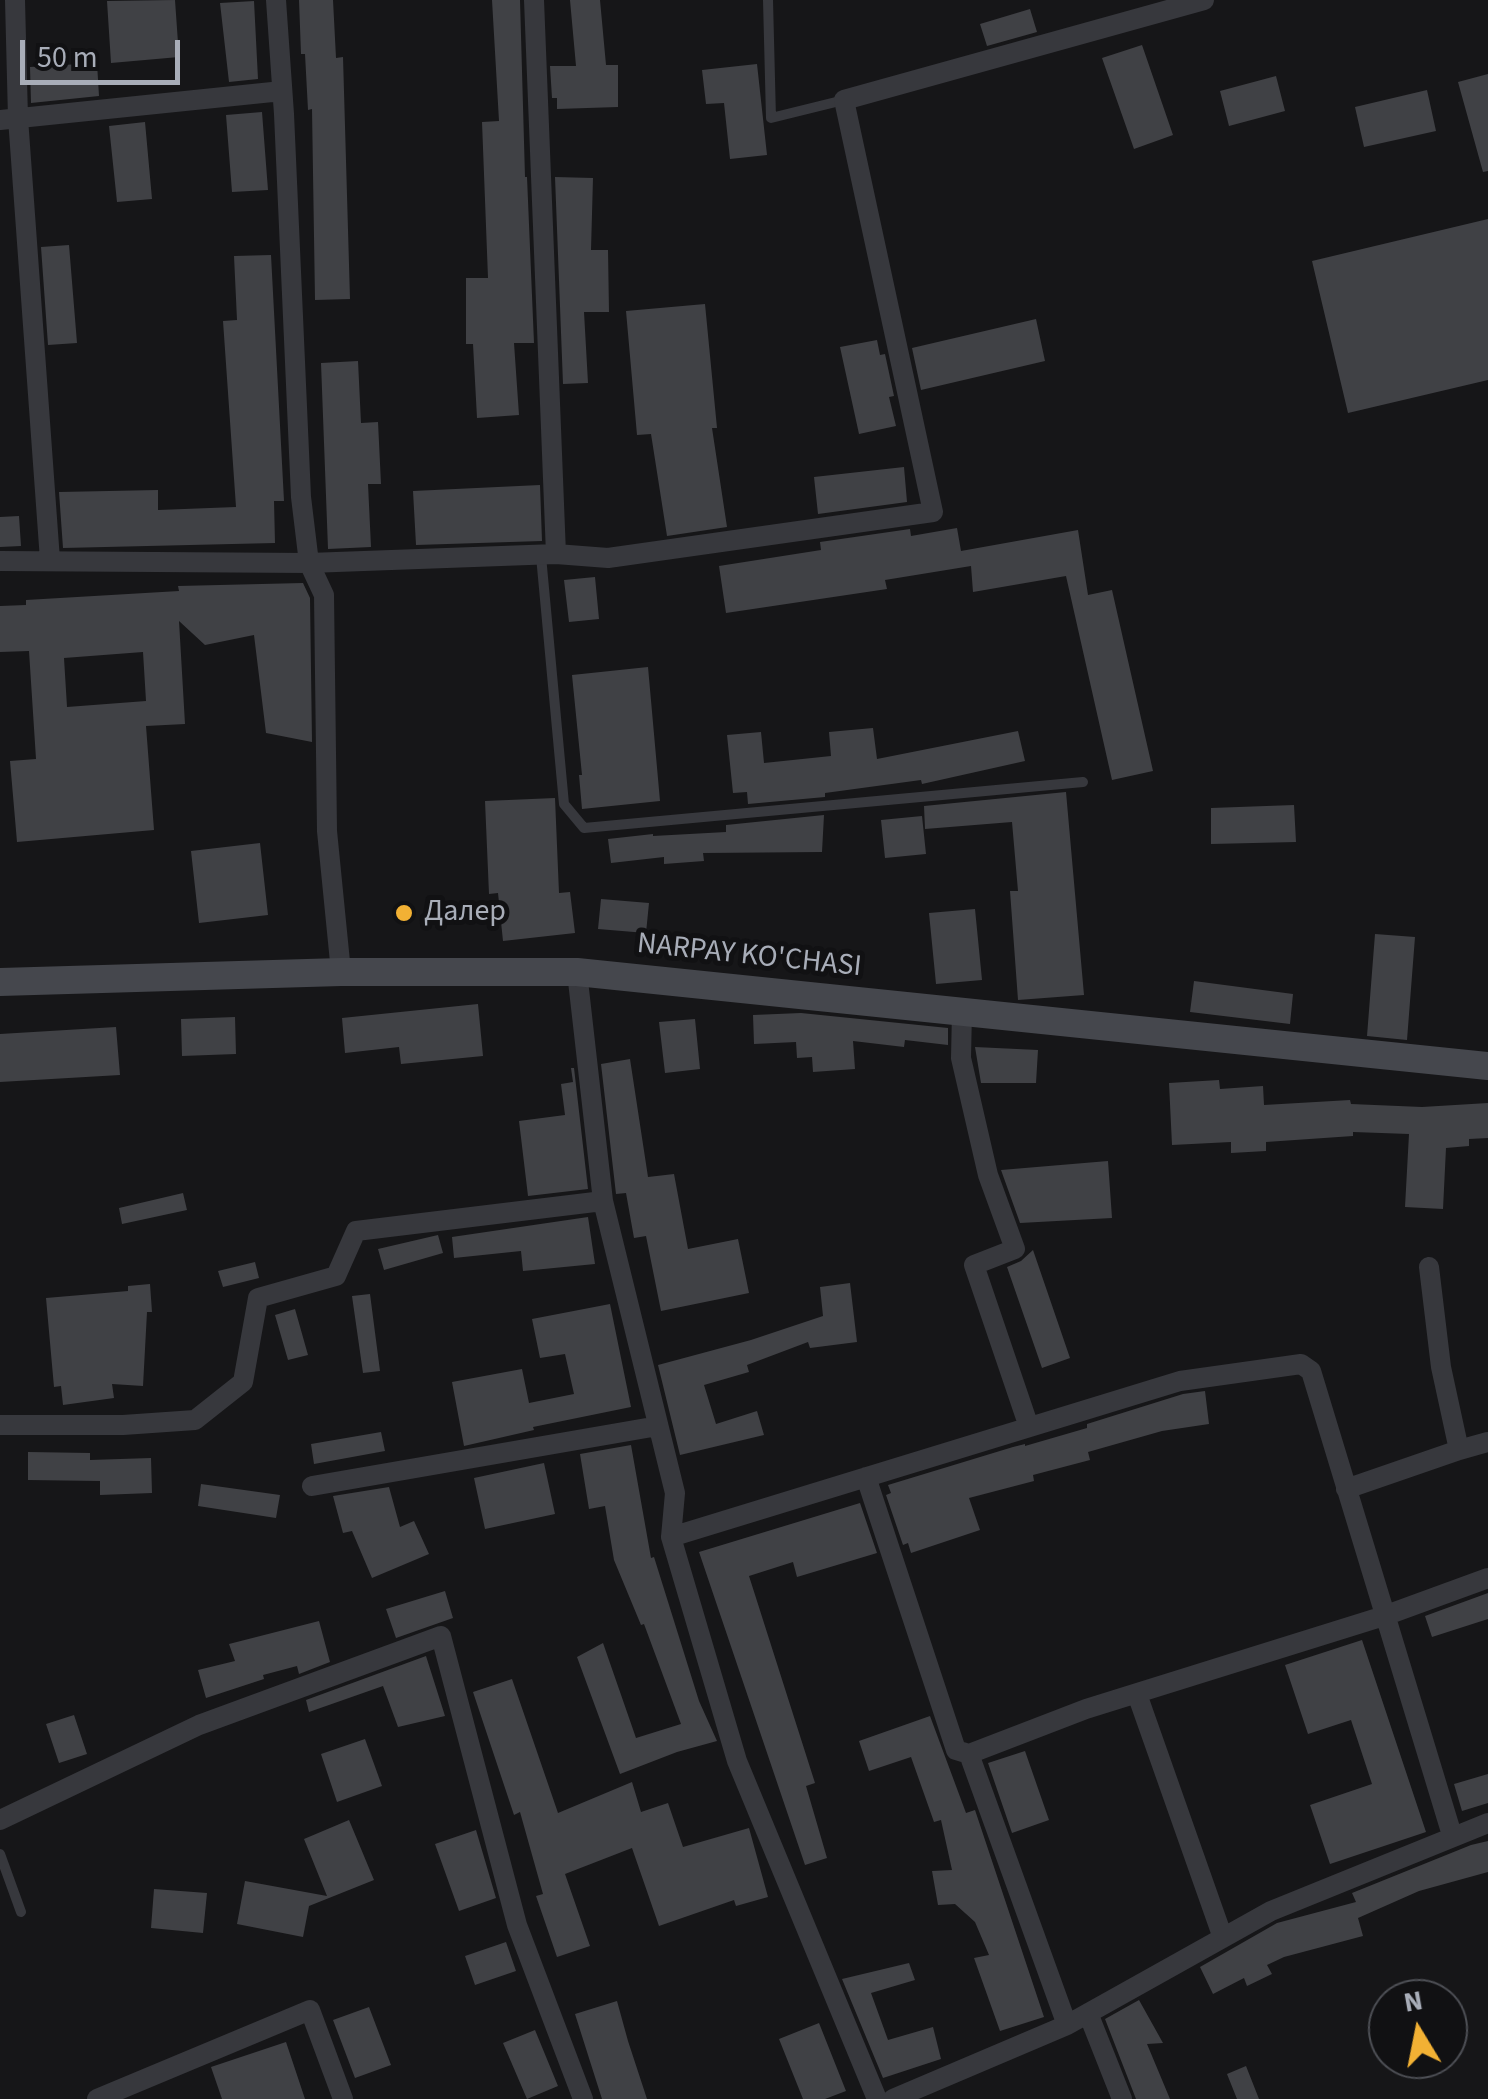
<!DOCTYPE html>
<html>
<head>
<meta charset="utf-8">
<style>
	body { margin:0 }
	#map { position:relative; width:1488px; height:2099px; overflow:hidden; background:#161618; font-family:"Source Sans 3",sans-serif }
	canvas { display:block }
	.north { position:absolute; left:1368px; top:1979px; width:100px; height:100px; box-sizing:border-box; background:#111113; border:2px solid #4d4f55; border-radius:50%; rotate:350deg; font-size:28px; font-weight:700; line-height:40px; text-align:center; color:#a8adb8 }
	.north::after { content:''; display:block; margin:auto; width:35px; height:45px; background:#f2b134; clip-path:polygon(50% 0,100% 100%,50% 72%,0 100%) }
	.scale { position:absolute; left:20px; top:40px; width:160px; height:45px; box-sizing:border-box; border:5px solid #a8adb8; border-top:0; padding-left:12px; font-size:30px; line-height:35px; white-space:nowrap; color:#a8adb8; -webkit-text-stroke:8px #111113; paint-order:stroke }
</style>
</head>
<body>
<div id="map">
<canvas width="1488" height="2099"></canvas>
<div class="north">N</div>
<div class="scale">50 m</div>
</div>
<script>
const ctx = document.querySelector('canvas').getContext('2d');
ctx.lineJoin = 'round';
function paint(path, color) { ctx.fillStyle = color; ctx.fill(path, 'evenodd'); }
const shape = rows => new Path2D(rows.map(r => 'M' + r).join(''));
function strokePath(path, color, width, dash) { ctx.strokeStyle = color; ctx.lineWidth = width; ctx.lineCap = dash ? 'butt' : 'round'; ctx.setLineDash(dash || []); ctx.stroke(path); }
function drawText(font, color, halo, rows, align = 'center') {
  ctx.font = font + ' "Source Sans 3",sans-serif'; ctx.lineWidth = 10; ctx.setLineDash([]); ctx.textBaseline = 'middle'; ctx.strokeStyle = halo; ctx.fillStyle = color; for (const [text, x, y, turn = 0] of rows) {
    ctx.save(); ctx.translate(x, y); ctx.rotate((+turn || 0) * Math.PI / 180); ctx.textAlign = isNaN(turn) ? turn : align; if (halo) ctx.strokeText(text, 0, 0); ctx.fillText(text, 0, 0); ctx.restore();
  }
}
paint(shape([
	[175,0,179,57,111,63,107,1],
	[299,0,333,0,336,58,343,57,350,299,315,300,312,109,308,110,305,54,301,54],
	[492,0,520,0,525,177,527,177,534,343,514,343,519,415,477,418,473,344,466,344,466,278,488,278,482,122,499,121],
	[570,0,600,0,606,65,618,65,618,107,557,109,557,98,552,98,550,66,576,66],
	[254,1,258,79,229,82,220,3],
	[1030,9,1037,32,987,46,980,24],
	[1142,45,1173,135,1134,149,1102,58],
	[97,63,99,96,31,103,30,67],
	[757,64,767,155,730,159,724,103,706,104,702,70],
	[1488,74,1488,171,1483,172,1458,82],
	[1276,76,1285,111,1229,126,1220,91],
	[1427,90,1436,131,1364,147,1355,107],
	[262,112,268,190,232,192,226,115],
	[145,122,152,199,117,202,109,126],
	[555,177,593,178,591,250,608,250,609,312,584,312,588,383,563,384],
	[1488,219,1488,380,1348,413,1312,261],
	[69,245,77,343,48,345,41,247],
	[271,255,284,501,274,501,275,543,63,548,59,492,158,490,158,510,236,507,223,321,237,320,234,256],
	[705,304,717,428,712,428,727,527,667,536,651,434,637,435,626,311],
	[1036,319,1045,361,921,390,912,348],
	[877,340,880,355,885,354,894,396,889,397,896,426,859,434,840,347],
	[358,361,361,423,378,422,381,484,368,484,371,547,328,549,321,363],
	[904,467,907,502,818,514,814,477],
	[540,485,542,541,416,545,413,491],
	[19,516,21,546,0,547,0,517],
	[957,528,961,551,1078,530,1088,595,1112,590,1153,771,1112,780,1066,576,973,592,971,566,885,580,887,589,726,613,719,566,821,550,820,542,910,529,911,536],
	[595,577,599,619,569,622,564,580],
	[303,583,310,598,312,742,266,733,254,635,205,645,179,621,185,724,146,726,154,830,17,842,10,761,36,759,29,651,0,652,0,606,26,605,26,600,179,591,178,586],
	[143,652,146,701,67,707,64,658],
	[648,667,660,801,582,809,579,775,582,775,572,675],
	[873,728,877,759,1018,731,1025,761,922,784,921,780,825,793,825,797,748,804,747,792,733,793,727,735,761,732,764,763,831,756,829,732],
	[1066,792,1084,995,1018,1000,1010,891,1018,891,1012,822,925,829,924,806],
	[555,798,559,893,570,892,575,933,503,941,498,893,489,894,485,801],
	[1294,805,1296,842,1211,844,1211,808],
	[824,815,822,852,703,853,704,861,664,864,664,857,611,863,608,839,653,834,653,836,726,832,726,825],
	[922,816,926,854,885,858,881,820],
	[260,843,268,915,199,923,191,851],
	[601,899,649,903,646,933,598,929],
	[975,909,982,980,936,984,929,913],
	[1375,934,1415,937,1407,1040,1367,1036],
	[1194,981,1293,994,1290,1024,1190,1012],
	[478,1004,483,1056,401,1064,399,1047,345,1053,342,1018],
	[801,1013,948,1028,948,1045,905,1040,904,1047,853,1041,855,1069,813,1072,812,1057,797,1058,796,1042,754,1044,753,1015],
	[235,1017,236,1054,182,1056,181,1019],
	[695,1019,700,1069,665,1073,659,1022],
	[116,1027,120,1075,0,1082,0,1034],
	[975,1047,1038,1050,1036,1083,981,1083],
	[630,1059,648,1177,674,1174,688,1249,738,1239,749,1293,661,1311,646,1236,634,1238,626,1193,616,1194,601,1064],
	[571,1068,574,1068,588,1189,528,1196,519,1121,565,1115,561,1084,573,1082],
	[1219,1080,1220,1089,1263,1086,1264,1105,1350,1100,1351,1104,1422,1107,1488,1103,1488,1138,1469,1139,1469,1146,1446,1148,1443,1209,1405,1207,1409,1134,1353,1132,1353,1136,1266,1142,1266,1151,1231,1153,1231,1142,1172,1145,1169,1083],
	[1108,1161,1112,1218,1020,1223,1001,1170],
	[183,1193,187,1210,122,1224,119,1208],
	[588,1217,595,1264,523,1271,521,1251,454,1258,452,1237],
	[438,1235,443,1253,384,1270,378,1249],
	[1033,1250,1070,1358,1042,1368,1007,1267,1021,1261],
	[255,1262,259,1278,223,1287,218,1271],
	[850,1283,857,1342,810,1348,808,1342,747,1365,749,1372,704,1385,716,1424,757,1411,764,1435,680,1455,658,1365,751,1340,823,1316,820,1287],
	[150,1284,152,1312,147,1312,143,1386,112,1384,114,1398,63,1405,61,1386,54,1387,46,1298,128,1291,128,1286],
	[370,1294,380,1371,363,1373,352,1296],
	[610,1304,631,1407,533,1427,534,1430,464,1446,452,1382,522,1369,529,1403,574,1394,565,1354,540,1358,532,1319],
	[295,1309,308,1355,288,1360,275,1315],
	[1205,1391,1209,1424,1162,1431,1088,1452,1090,1460,1033,1475,1034,1481,969,1498,980,1530,911,1553,908,1543,903,1545,886,1495,891,1493,888,1485,1013,1447,1025,1444,1025,1446,1087,1428,1087,1424,1183,1394],
	[381,1432,385,1451,314,1464,311,1444],
	[631,1445,651,1558,654,1557,699,1701,717,1741,677,1752,620,1774,577,1657,603,1643,636,1738,681,1724,644,1624,641,1625,614,1560,605,1506,589,1509,580,1454],
	[28,1452,90,1453,90,1460,151,1458,152,1493,100,1495,100,1481,28,1480],
	[544,1463,555,1514,485,1529,474,1478],
	[201,1484,280,1495,276,1518,198,1506],
	[389,1487,400,1527,414,1521,429,1554,372,1578,352,1531,343,1533,333,1496],
	[860,1503,877,1553,797,1577,793,1562,749,1576,815,1783,806,1786,827,1858,805,1865,699,1552],
	[445,1591,453,1618,396,1638,386,1609],
	[1488,1593,1488,1619,1432,1637,1425,1616],
	[319,1621,330,1662,299,1674,297,1666,263,1675,264,1679,206,1698,198,1670,235,1661,229,1644],
	[1362,1640,1426,1832,1330,1864,1310,1805,1372,1784,1351,1720,1308,1734,1285,1665],
	[426,1656,445,1716,398,1727,383,1686,309,1712,306,1700],
	[512,1679,558,1813,632,1782,641,1812,668,1803,683,1847,749,1828,768,1897,736,1906,734,1900,659,1926,632,1848,565,1874,590,1946,557,1957,536,1896,543,1894,520,1812,514,1815,473,1692],
	[74,1715,87,1754,59,1763,46,1724],
	[930,1716,966,1813,975,1810,1044,2017,1000,2031,974,1958,989,1955,975,1922,955,1904,938,1905,932,1871,952,1870,941,1820,934,1822,911,1757,869,1771,859,1741],
	[365,1739,382,1786,337,1802,321,1754],
	[1025,1751,1049,1820,1012,1833,988,1763],
	[1488,1774,1488,1803,1462,1811,1454,1784],
	[349,1820,374,1880,309,1906,303,1937,237,1924,245,1881,327,1896,304,1839],
	[476,1830,496,1898,459,1911,435,1844],
	[1488,1841,1488,1872,1419,1891,1358,1918,1363,1936,1284,1957,1267,1965,1272,1974,1247,1986,1244,1978,1213,1994,1200,1967,1277,1923,1356,1902,1352,1893,1471,1845],
	[154,1889,207,1893,203,1933,151,1928],
	[506,1942,516,1971,475,1985,465,1956],
	[909,1963,915,1980,871,1993,888,2040,933,2027,941,2059,883,2078,842,1979],
	[1139,2000,1163,2043,1147,2044,1170,2099,1136,2099,1105,2019],
	[617,2001,628,2041,647,2099,602,2099,588,2055,575,2014],
	[369,2007,391,2065,355,2078,333,2020],
	[819,2023,846,2091,825,2099,803,2099,779,2039],
	[535,2030,558,2086,527,2099,503,2043],
	[286,2042,305,2099,222,2099,211,2067],
	[1246,2066,1259,2099,1237,2099,1227,2074]
]), '#404145');
strokePath(shape([
	[768,0,771,118,844,100],
	[541,556,564,804,584,828,1083,782],
	[0,1854,21,1912]
]), '#37383d', 10);
strokePath(shape([
	[15,0,18,118,50,560],
	[276,0,284,114,301,497,309,563,324,595,327,831,341,972],
	[534,0,556,554],
	[0,120,282,91],
	[0,561,309,563,556,554,608,558,933,512,844,100,1204,0],
	[577,972,603,1201,675,1493,671,1537,737,1761,877,2099],
	[962,1011,961,1058,988,1175,1015,1249,974,1265,1029,1427],
	[0,1425,123,1425,195,1420,243,1382,258,1298,336,1276,356,1231,603,1201],
	[1459,1450,1488,1442],
	[866,1477,956,1750,969,1754],
	[312,1486,658,1426],
	[1346,1489,1459,1450,1441,1367,1429,1267],
	[671,1537,1180,1381,1301,1364,1311,1371,1452,1835],
	[1137,1694,1223,1938],
	[0,1820,199,1725,441,1636,517,1925,583,2099],
	[1088,2013,1122,2099],
	[1067,2025,969,1754,1086,1709,1384,1616,1488,1578],
	[97,2099,310,2010,343,2099],
	[893,2099,1067,2025,1271,1911,1488,1823]
]), '#37383d', 20);
strokePath(shape([
	[0,982,341,972,577,972,1488,1066]
]), '#45474d', 28);
for (const [x, y, r, color] of [
	[404,913,10,"#f2b134"]
]) { const dot = new Path2D(); dot.arc(x, y, r, 0, 2 * Math.PI); ctx.fillStyle = color; ctx.fill(dot); strokePath(dot, '#111113', 4); }
drawText('30px', '#a8adb8', '#111113', [
	["Далер",424,913]
], 'left');
drawText('30px', '#a8adb8', '#111113', [
	["NARPAY KO'CHASI",749,957,6]
]);
</script>
</body>
</html>
